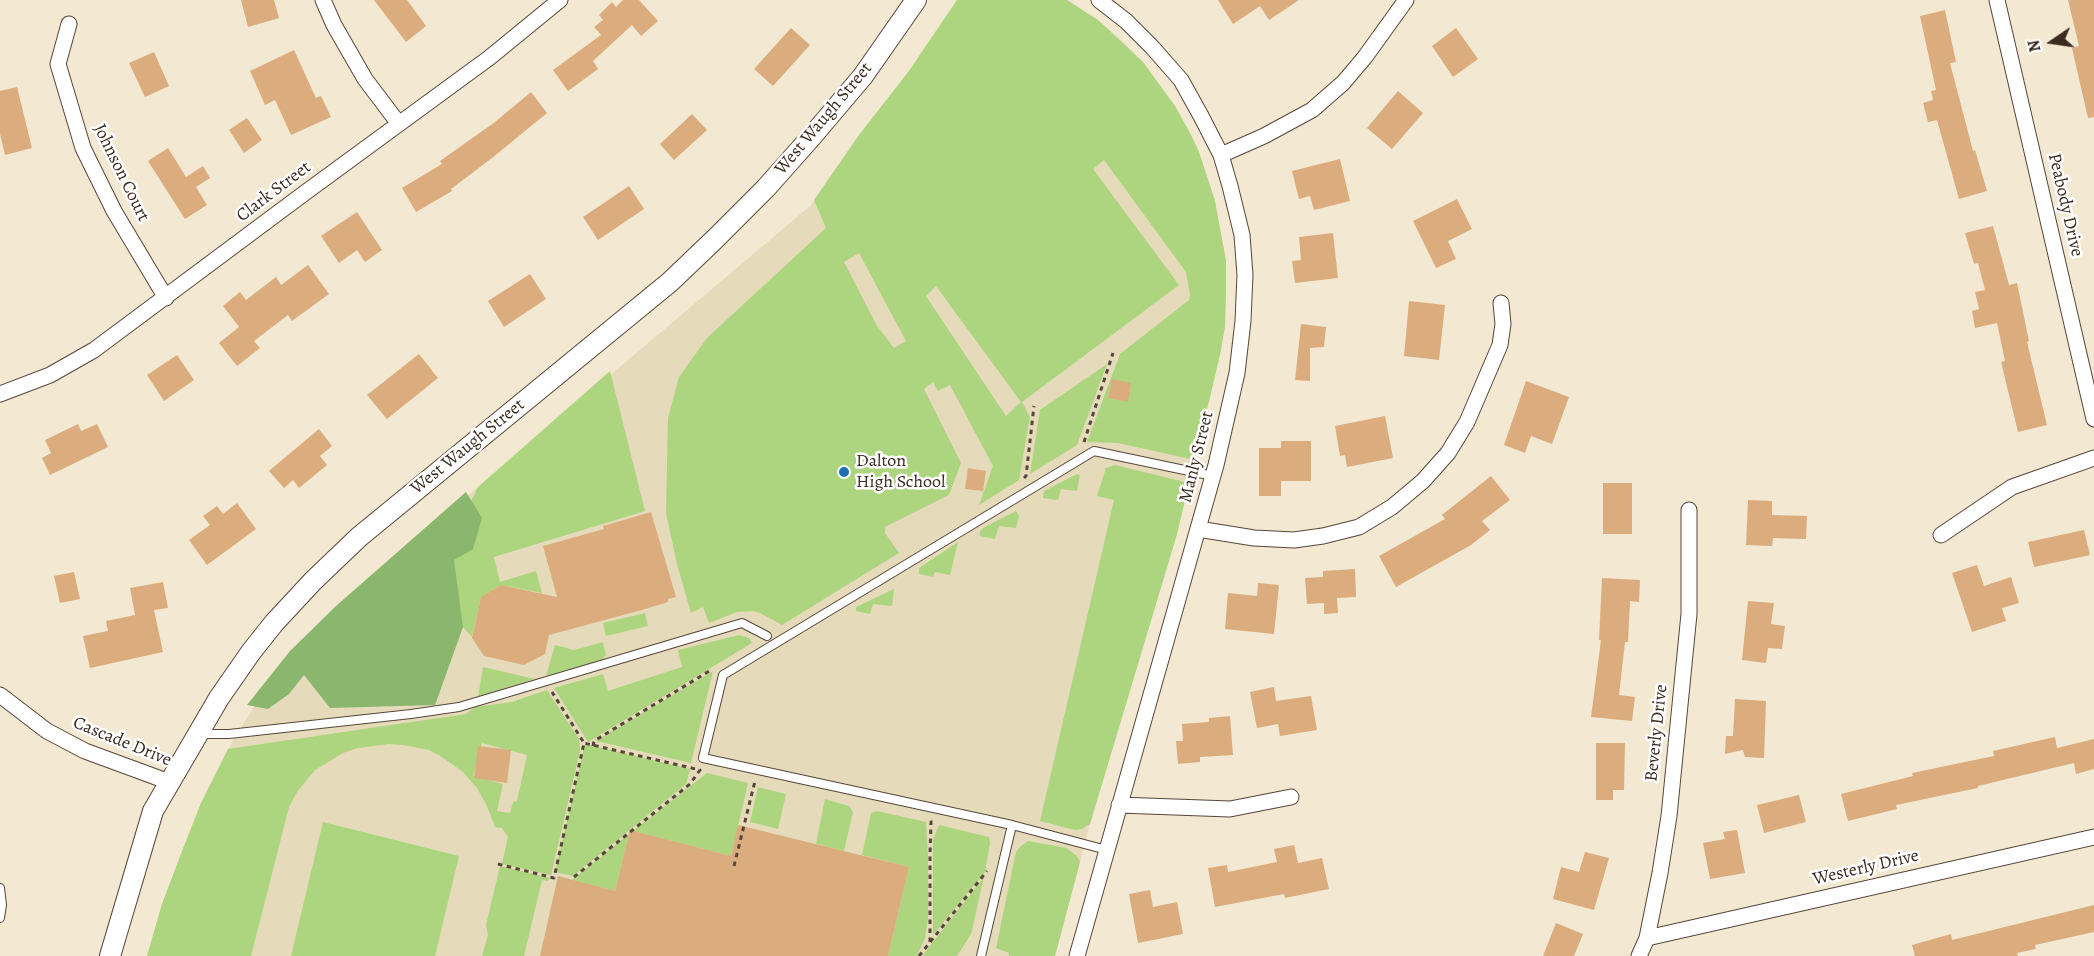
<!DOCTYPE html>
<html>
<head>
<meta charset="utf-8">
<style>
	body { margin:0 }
	#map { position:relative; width:2094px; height:956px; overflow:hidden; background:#f3e8d1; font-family:Alegreya,serif }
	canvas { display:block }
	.north { position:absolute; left:2022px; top:12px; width:60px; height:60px; -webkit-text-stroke:4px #fff; paint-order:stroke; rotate:257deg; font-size:16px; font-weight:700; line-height:24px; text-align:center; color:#3b2a1e }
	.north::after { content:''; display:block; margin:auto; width:21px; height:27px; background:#3b2a1e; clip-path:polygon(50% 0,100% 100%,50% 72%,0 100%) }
</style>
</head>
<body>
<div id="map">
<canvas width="2094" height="956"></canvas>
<div class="north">N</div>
</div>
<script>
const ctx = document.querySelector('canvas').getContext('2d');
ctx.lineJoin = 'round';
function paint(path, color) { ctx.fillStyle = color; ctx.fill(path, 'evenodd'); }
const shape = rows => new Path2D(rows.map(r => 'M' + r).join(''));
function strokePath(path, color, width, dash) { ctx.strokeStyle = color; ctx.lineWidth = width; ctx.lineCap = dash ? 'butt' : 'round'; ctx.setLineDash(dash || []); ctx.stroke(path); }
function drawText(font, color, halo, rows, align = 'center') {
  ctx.font = font + ' Alegreya,serif'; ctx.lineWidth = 5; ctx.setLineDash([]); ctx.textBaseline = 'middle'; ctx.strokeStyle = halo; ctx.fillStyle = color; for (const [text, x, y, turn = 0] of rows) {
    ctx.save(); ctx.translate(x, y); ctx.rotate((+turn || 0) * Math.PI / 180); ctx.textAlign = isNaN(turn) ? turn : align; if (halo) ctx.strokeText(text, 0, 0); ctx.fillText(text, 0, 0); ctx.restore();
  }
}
paint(shape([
	[957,0,1067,0,1098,20,1120,39,1143,62,1175,106,1190,133,1199,152,1215,201,1226,261,1225,327,1212,388,1177,534,1090,824,1055,956,147,956,162,904,201,803,233,740,254,707,302,649,472,492,810,206,859,135,909,71]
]), '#e5dbba');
paint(shape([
	[957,0,1067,0,1098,20,1143,62,1175,106,1190,133,1199,152,1215,201,1226,261,1226,292,1225,327,1220,355,1195,460,1118,443,1087,442,1120,354,1189,300,1190,295,1186,272,1104,160,1093,169,1179,285,1022,402,1030,417,1019,480,979,505,993,466,950,385,938,391,933,382,924,389,961,463,949,495,885,527,885,533,899,553,782,625,760,613,753,611,737,612,709,623,703,607,691,613,677,564,666,513,668,418,679,377,707,338,826,228,814,200,859,135,909,71],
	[859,253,906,341,894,348,877,326,844,262],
	[936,286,1021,402,1006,416,926,296],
	[1107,364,1077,445,1030,474,1040,410],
	[610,371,645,511,494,557,500,582,536,571,542,593,501,585,481,597,472,637,463,627,443,557,478,487],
	[1115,465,1189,483,1177,534,1090,824,1082,829,1075,830,1040,821,1114,500,1097,496,1106,468],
	[1077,474,1080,475,1077,491,1061,489,1058,500,1043,498,1044,491],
	[1016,511,1019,516,1016,528,999,526,995,539,980,536,980,532,983,528],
	[958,542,950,575,935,572,933,577,919,574,919,568],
	[894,589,892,606,873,604,870,614,856,611,856,607],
	[645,613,648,626,606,636,603,623],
	[739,635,749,638,752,643,588,742,554,688,603,674,608,691,682,667,678,650],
	[603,642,606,655,602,660,546,676,555,645,574,650],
	[483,667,535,679,478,697],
	[713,671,691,763,596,741],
	[547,690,579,739,580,751,551,875,502,864,508,837,502,828,495,827,487,806,477,788,463,772,442,757,429,750,403,745,389,744,358,748,343,753,315,770,297,792,289,807,251,956,147,956,162,904,184,846,201,803,228,749,466,714,475,707,512,702],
	[482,743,527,755,517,801,513,802,510,813,497,811,503,784,473,776],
	[585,744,690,769,686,784,573,876,555,872],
	[707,773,748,783,731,856,633,831],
	[758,787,786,794,778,829,750,822],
	[825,799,849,806,853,812,844,851,816,844],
	[877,811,926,822,928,856,928,918,925,938,917,956,888,956,909,867,862,855,871,813],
	[323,822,459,856,435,956,291,956],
	[939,825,989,837,990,843,985,872,933,935,933,840],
	[629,834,615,891,572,880],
	[1028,841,1066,848,1077,856,1080,862,1055,956,1009,956,1009,953,996,948,1016,852,1021,846],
	[500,866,550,878,548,881,542,880,524,956,482,956,488,935,486,925],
	[984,877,971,934,957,956,922,956]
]), '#add47e');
paint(shape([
	[466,492,482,518,473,549,454,560,463,627,435,705,330,708,304,675,289,694,268,709,247,705,290,651,336,606]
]), '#8ab66d');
paint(shape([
	[241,0,274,0,279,18,248,27],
	[374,0,407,0,426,26,406,42],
	[623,0,639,0,658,21,641,36,632,25,593,61,598,69,568,91,553,70,601,35,594,27,603,20,599,15,612,2,616,7],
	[1218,0,1299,0,1269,20,1260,6,1233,24],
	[2068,0,2094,0,2094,117,2088,118,2072,48,2079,46],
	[1945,10,1956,62,1950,63,1973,151,1975,150,1987,191,1959,199,1937,120,1928,122,1923,103,1933,100,1931,91,1936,90,1920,16],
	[791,28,810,45,773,86,754,69],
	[1456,28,1478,59,1453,77,1432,46],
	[294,50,316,98,321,96,331,117,291,135,275,100,265,105,250,71],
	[154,52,169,86,145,97,129,63],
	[17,87,32,148,5,155,0,134,0,91],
	[1398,91,1423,113,1392,149,1367,128],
	[531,92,547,113,492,158,451,189,452,191,416,212,402,188,442,164,440,161,495,122],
	[692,114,707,130,674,160,660,144],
	[247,118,262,140,244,153,229,130],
	[168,148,186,177,203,166,210,178,196,187,207,205,185,219,148,161],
	[1340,159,1350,201,1314,210,1310,196,1299,199,1292,171],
	[629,186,644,209,598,240,583,217],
	[1457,199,1472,229,1448,241,1456,259,1436,268,1413,221],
	[357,212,382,250,365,262,357,250,339,263,321,236],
	[1993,226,2009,285,2017,283,2029,341,2027,342,2047,425,2018,432,2001,362,2005,361,1997,323,1975,328,1972,311,1979,309,1975,292,1985,290,1978,263,1974,264,1965,233],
	[1333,233,1338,278,1295,283,1292,261,1301,260,1299,237],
	[308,265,329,294,292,321,288,315,254,341,260,348,237,366,219,343,239,327,223,306,240,292,246,300,276,277,281,285],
	[530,274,546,299,504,327,488,301],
	[1409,301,1445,305,1439,360,1404,356],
	[1301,324,1326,327,1324,347,1310,348,1310,381,1295,380],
	[419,354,438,378,387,419,367,395],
	[177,355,194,380,164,401,147,375],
	[1112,379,1131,383,1128,402,1108,398],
	[1526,381,1569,397,1552,444,1531,436,1525,453,1504,445],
	[1385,416,1393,458,1347,467,1345,455,1340,456,1335,426],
	[78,424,81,431,97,424,108,447,50,475,42,458,51,453,45,440],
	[319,429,332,446,320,456,327,465,299,488,293,480,284,488,269,471],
	[1281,441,1311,441,1311,481,1281,481,1281,496,1259,496,1259,448,1281,448],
	[968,468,986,471,983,491,965,489],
	[1491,476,1510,500,1482,521,1490,530,1471,545,1396,587,1379,556,1445,519,1442,515],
	[1603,483,1632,483,1632,534,1603,534],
	[1748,500,1772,501,1772,515,1807,516,1806,539,1773,538,1772,546,1746,545],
	[237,503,256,529,207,565,189,540,210,525,203,516,217,506,223,514],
	[651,512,676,597,668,599,668,602,642,610,549,635,545,654,524,665,484,656,472,638,481,597,501,585,557,597,543,546,604,529,603,526],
	[2084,530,2090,555,2034,567,2028,542],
	[1977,565,1984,586,2011,577,2019,603,2002,608,2006,621,1972,632,1952,573],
	[1355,569,1356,597,1337,598,1338,613,1324,614,1324,603,1307,604,1305,578,1323,577,1323,571],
	[74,572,80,599,60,603,54,576],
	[1602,578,1640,580,1639,602,1630,601,1628,642,1625,642,1619,695,1635,697,1632,721,1591,717,1601,640,1599,640],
	[163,582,168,608,154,610,163,652,90,668,83,636,108,631,106,621,135,615,130,588],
	[1258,583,1279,585,1274,634,1225,629,1228,593,1257,596],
	[1748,601,1774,603,1771,624,1785,626,1782,649,1768,648,1766,663,1742,660],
	[1274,687,1276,701,1311,696,1317,730,1280,736,1278,724,1257,728,1250,692],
	[1735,699,1766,701,1764,758,1745,757,1743,750,1725,754,1726,736,1733,736],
	[1230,716,1233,755,1200,757,1200,762,1178,764,1176,741,1183,741,1182,724,1209,722,1209,718],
	[2055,737,2057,748,2094,739,2094,769,2076,774,2074,763,1978,786,1978,788,1896,805,1897,809,1848,821,1841,794,1913,776,1912,773,1994,756,1993,751],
	[1596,743,1625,743,1624,790,1613,790,1613,800,1596,800],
	[478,746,511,750,507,783,474,778],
	[1799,795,1806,822,1764,833,1757,805],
	[738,825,909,867,888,956,540,956,558,876,615,891,630,830,731,856],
	[1737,830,1745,873,1710,879,1703,843,1725,839,1723,832],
	[1294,845,1298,863,1322,858,1329,889,1285,898,1284,894,1215,907,1208,868,1227,865,1228,872,1277,862,1274,849],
	[1585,852,1609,858,1594,910,1553,899,1561,867,1579,872],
	[1150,890,1153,907,1177,902,1183,934,1138,943,1129,894],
	[2094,905,2094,932,2035,945,2036,949,2017,953,2018,956,1915,956,1912,945,1951,934,1952,940],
	[1556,923,1583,934,1574,956,1543,956]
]), '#dbad7e');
const service = shape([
	[200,734,229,734,411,714,459,707,742,623,767,636],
	[1012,825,703,758,723,675,1094,451,1213,476],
	[0,888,2,905,0,918],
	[981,956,1012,825,1107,850]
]);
const minor = shape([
	[323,0,334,25,365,79,399,124],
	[1997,0,2094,419],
	[69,24,58,64,83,148,114,211,166,298],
	[1221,155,1264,136,1312,110,1343,83,1365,57,1406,0],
	[0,394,50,375,94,350,306,192,489,58,560,0],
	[1198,529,1254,538,1294,540,1323,536,1359,527,1392,507,1423,481,1448,453,1467,422,1500,345,1503,324,1501,303],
	[1941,535,2012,487,2094,458],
	[0,695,47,731,85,751,172,783],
	[1119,805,1230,809,1291,797],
	[1647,938,2094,837],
	[1077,956,1216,465,1237,373,1243,321,1245,275,1242,235,1230,186,1221,155,1201,116,1181,80,1152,47,1126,21,1099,0],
	[1639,956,1647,938,1660,873,1669,816,1689,614,1689,510]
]);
const tertiary = shape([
	[110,956,153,811,219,698,251,652,274,623,313,581,359,537,670,282,715,239,766,188,813,135,863,76,916,0]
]);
strokePath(service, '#574639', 10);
strokePath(minor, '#574639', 17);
strokePath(tertiary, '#574639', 22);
strokePath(shape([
	[1084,442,1113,353],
	[1024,478,1026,476,1034,406],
	[593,746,594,741,711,670],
	[498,864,554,878,584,743,552,692],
	[734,866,755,781],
	[574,877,690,784,700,770,584,743],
	[930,942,930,854,931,822,934,822],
	[919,956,987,871]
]), '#574639', 3, [4.5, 4.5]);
strokePath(service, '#fff', 8);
strokePath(minor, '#fff', 15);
strokePath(tertiary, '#fff', 20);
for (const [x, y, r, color] of [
	[844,472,6,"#1f6fb2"]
]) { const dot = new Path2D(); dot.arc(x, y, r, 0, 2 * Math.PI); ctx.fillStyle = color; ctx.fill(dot); strokePath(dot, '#fff', 2); }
drawText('18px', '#3b2a1e', '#fff', [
	["West Waugh Street",824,119,-50],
	["Johnson Court",121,173,64],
	["Clark Street",274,192,-37],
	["Peabody Drive",2065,205,77],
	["West Waugh Street",468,447,-39],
	["Manly Street",1197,457,-76],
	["Beverly Drive",1657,733,-84],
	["Cascade Drive",122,742,22],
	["Westerly Drive",1866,868,-13]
]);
drawText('18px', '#3b2a1e', '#fff', [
	["Dalton",856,462],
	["High School",856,483]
], 'left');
</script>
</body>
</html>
